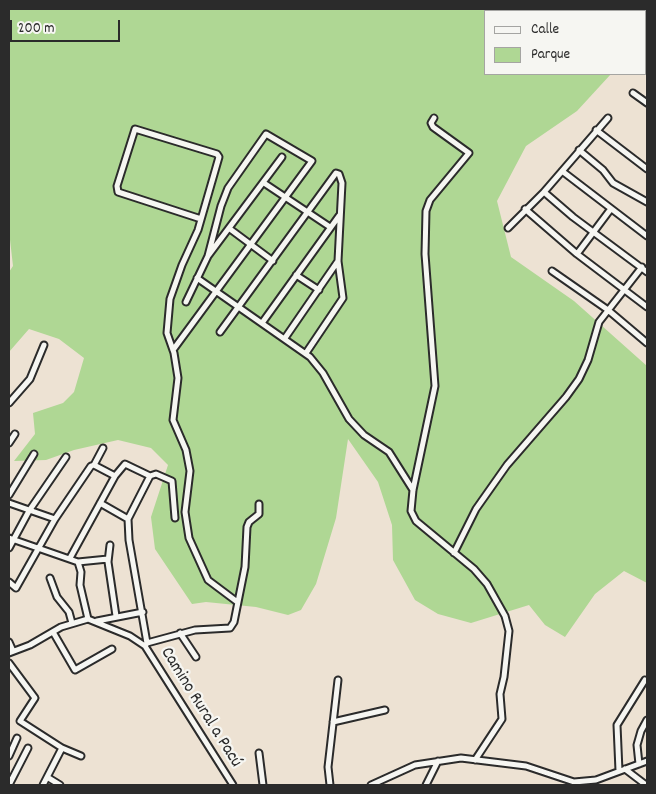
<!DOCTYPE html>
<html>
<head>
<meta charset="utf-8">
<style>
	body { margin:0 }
	#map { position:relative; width:656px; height:794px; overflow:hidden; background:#ede2d3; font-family:Dekko,sans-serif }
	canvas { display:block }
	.frame { position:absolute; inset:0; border:10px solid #2b2b2b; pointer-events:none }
	.legend { position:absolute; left:484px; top:10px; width:162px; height:65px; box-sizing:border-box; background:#f6f6f2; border:1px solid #a5a5a2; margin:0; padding:6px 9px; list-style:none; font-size:15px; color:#2b2b2b }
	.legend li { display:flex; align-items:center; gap:10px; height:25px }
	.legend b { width:25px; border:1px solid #a5a5a2 }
	.scale { position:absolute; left:10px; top:20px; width:110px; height:22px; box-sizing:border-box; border:2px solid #2b2b2b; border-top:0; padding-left:6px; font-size:15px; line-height:18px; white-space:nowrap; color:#2b2b2b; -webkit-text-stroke:4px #f6f6f2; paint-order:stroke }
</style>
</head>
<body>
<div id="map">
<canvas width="656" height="794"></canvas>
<div class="frame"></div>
<ul class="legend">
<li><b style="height:6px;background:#f6f6f2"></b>Calle</li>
<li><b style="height:14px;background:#afd794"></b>Parque</li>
</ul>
<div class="scale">200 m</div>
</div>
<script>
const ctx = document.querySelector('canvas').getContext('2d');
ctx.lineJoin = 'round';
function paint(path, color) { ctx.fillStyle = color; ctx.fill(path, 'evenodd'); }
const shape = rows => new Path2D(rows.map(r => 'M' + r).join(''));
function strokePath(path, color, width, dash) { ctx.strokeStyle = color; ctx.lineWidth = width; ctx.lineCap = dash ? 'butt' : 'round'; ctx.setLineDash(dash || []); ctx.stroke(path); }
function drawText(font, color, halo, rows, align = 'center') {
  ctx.font = font + ' Dekko,sans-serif'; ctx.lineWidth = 4.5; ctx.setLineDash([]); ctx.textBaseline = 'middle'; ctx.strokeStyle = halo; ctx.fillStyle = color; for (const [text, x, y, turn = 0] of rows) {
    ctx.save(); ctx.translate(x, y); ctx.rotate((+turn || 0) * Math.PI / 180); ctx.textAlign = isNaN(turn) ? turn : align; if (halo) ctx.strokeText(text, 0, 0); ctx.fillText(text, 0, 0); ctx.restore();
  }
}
paint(shape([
	[9,9,647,9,647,49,645,50,645,11,485,11,485,74,611,74,577,111,526,146,497,201,511,257,574,301,647,366,647,583,624,571,595,594,565,637,545,625,529,605,471,623,438,614,415,600,393,560,392,525,378,482,348,439,336,518,316,584,301,610,288,615,256,607,206,602,192,604,155,549,151,517,168,465,151,448,118,440,74,450,46,460,14,461,35,434,33,413,63,403,74,392,84,358,59,339,29,329,9,352,9,272,13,266,9,231]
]), '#afd794');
const minor = shape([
	[645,30,647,32],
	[633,93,647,103],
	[434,118,431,123,433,127,469,153,430,200,426,211,425,254,435,386,413,490,411,511,416,521,474,569,487,584,505,616,509,631,504,677,500,694,502,719,475,760],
	[596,130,647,169],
	[579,150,603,170,613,183,647,202],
	[562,171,647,236],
	[264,183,330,227],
	[544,192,573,217,647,272],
	[525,209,577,254,647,307],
	[201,219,118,192,117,186,135,129,217,154,219,157,198,230,182,265,170,299,167,333,174,353,178,378,173,420,186,450,190,471,185,512,189,538,208,580,236,601],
	[508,228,544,192,608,118],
	[230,229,273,261],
	[577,254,610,210],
	[552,271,608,310,647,343],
	[296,275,319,290],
	[197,278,310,357,323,373,349,419,364,435,389,452,413,490],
	[186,302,208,256,282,157],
	[262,323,339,216],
	[220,332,336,173,339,174,342,183,338,261,343,298,306,353],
	[285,338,338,261],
	[173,350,312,161,266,134,228,188,221,206,208,256],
	[9,403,30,379,44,345],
	[9,443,15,434],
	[94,465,115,476],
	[9,495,34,454],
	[9,503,55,519],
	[100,503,128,519],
	[9,538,78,562,81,572,80,585,88,619],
	[110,545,108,562,116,616],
	[9,548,29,511,66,457],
	[454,553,476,509,507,465,566,397,579,379,588,360,599,322,642,267],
	[70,558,115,476,125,464,150,476,156,474,172,481,175,518],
	[78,562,108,559],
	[50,578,57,597,69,612,72,623],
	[9,582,16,588,55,519,91,466,94,465,103,448],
	[97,621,143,612],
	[53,632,75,670,112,649],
	[180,633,196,657],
	[9,642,13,651],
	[147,643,129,540,128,519,150,476],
	[145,646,147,643,195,630,230,628,234,622,245,567,247,527,249,522,259,514,259,504],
	[9,653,30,645,61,627,88,619,130,636,145,646,233,785],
	[9,663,35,698,20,721,62,748,81,756],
	[333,722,385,710],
	[259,753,263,785],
	[9,756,17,738],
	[639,764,637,745,641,731,647,720],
	[625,769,646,785],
	[619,771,617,725,645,680],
	[47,777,60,785],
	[10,783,28,748],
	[43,785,62,748],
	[330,785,328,767,338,680],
	[371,785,415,765,461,758,526,766,574,782,596,780,647,761],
	[426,785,438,761]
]);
strokePath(minor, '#2b2b2b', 9);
strokePath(minor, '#f6f6f2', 5);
drawText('18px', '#2b2b2b', '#f6f6f2', [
	["Camino Rural a Pacú",200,708,58]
]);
</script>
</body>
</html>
